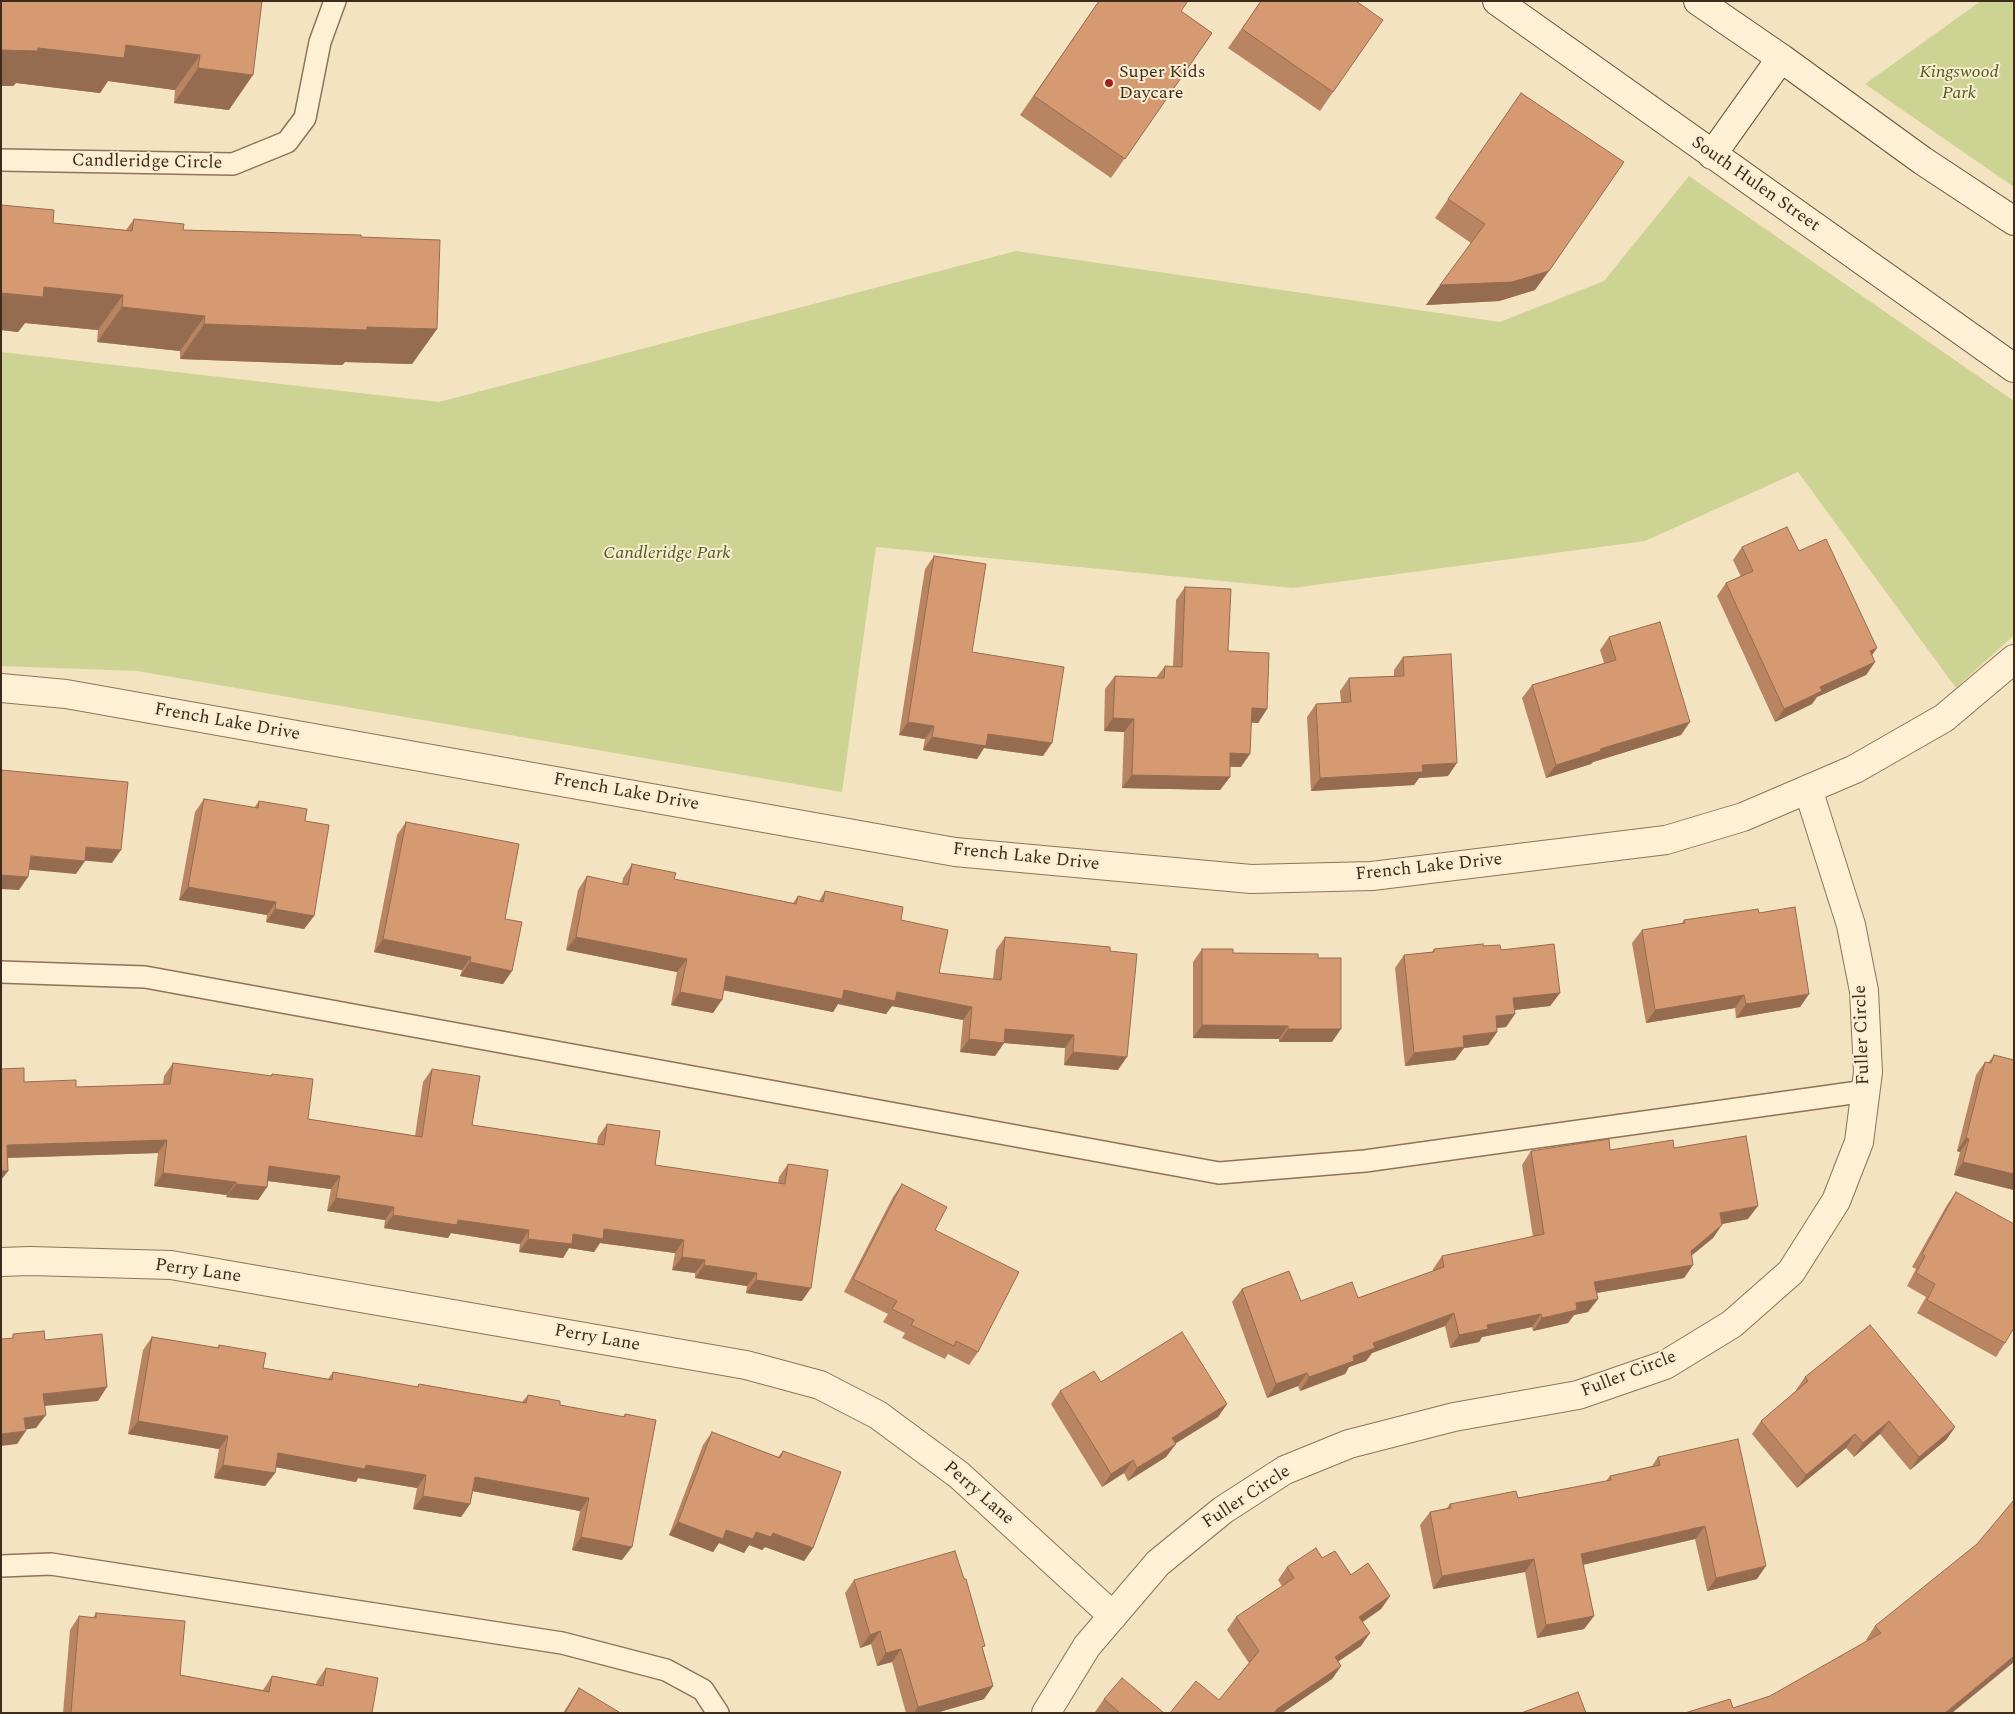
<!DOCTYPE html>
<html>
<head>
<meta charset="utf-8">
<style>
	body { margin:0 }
	#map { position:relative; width:2015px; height:1714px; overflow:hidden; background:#f3e3c1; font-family:Spectral,serif }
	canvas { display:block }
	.frame { position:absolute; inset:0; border:2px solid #3d2b1c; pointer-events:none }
</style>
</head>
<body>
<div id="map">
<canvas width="2015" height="1714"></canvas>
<div class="frame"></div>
</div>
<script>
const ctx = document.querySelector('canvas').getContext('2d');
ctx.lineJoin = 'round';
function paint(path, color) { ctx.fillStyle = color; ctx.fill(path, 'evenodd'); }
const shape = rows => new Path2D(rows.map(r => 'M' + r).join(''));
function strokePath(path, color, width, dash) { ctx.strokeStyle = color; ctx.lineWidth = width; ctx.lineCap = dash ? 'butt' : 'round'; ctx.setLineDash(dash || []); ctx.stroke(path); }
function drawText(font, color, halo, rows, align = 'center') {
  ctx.font = font + ' Spectral,serif'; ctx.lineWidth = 4; ctx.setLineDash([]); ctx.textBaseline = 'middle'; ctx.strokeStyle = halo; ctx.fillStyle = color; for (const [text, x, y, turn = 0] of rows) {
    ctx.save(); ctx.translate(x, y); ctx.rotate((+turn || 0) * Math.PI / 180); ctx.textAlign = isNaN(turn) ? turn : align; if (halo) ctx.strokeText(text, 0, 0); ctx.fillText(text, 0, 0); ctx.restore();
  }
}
paint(shape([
	[1981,1,2014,1,2014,187,1865,84],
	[1689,176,2014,401,2014,635,1956,688,1798,472,1645,541,1293,588,876,547,842,792,137,671,1,666,1,352,439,402,1016,251,1500,322,1604,281]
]), '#cdd393');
const service = shape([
	[1,160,233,164,287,142,305,118,320,42,335,1],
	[1,972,145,977,1219,1173,1365,1161,1866,1091],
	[1,1566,51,1564,562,1643,666,1670,703,1690,718,1713]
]);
const minor = shape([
	[1,688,66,694,955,852,1251,879,1372,876,1666,840,1743,817,1855,769,1944,718,2014,659],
	[1,1262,30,1261,171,1265,746,1365,820,1385,878,1415,959,1475,1113,1616],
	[1046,1713,1087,1646,1158,1563,1223,1510,1285,1470,1349,1444,1454,1417,1578,1395,1665,1365,1732,1324,1791,1272,1836,1201,1859,1142,1868,1072,1864,991,1851,925,1808,789]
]);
const secondary = shape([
	[1497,1,2014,368],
	[1698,1,1781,58,1923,161,2014,221],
	[1712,155,1781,58]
]);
strokePath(service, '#8f7356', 24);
strokePath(minor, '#8f7356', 30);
strokePath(secondary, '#715439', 30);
strokePath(service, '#fdf0d5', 21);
strokePath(minor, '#fdf0d5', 28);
strokePath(secondary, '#fdf0d5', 28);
paint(shape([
	[262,1,229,110,174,103,175,90,108,81,100,93,16,83,13,86,1,86],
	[1099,1,1181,11,1212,33,1111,178,1020,115],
	[1261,1,1383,20,1320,111,1228,48],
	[1521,93,1535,290,1499,301,1426,305,1471,243,1435,218],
	[1,205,53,223,126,230,134,219,183,230,361,237,437,329,412,364,345,362,342,365,180,359,180,351,97,342,98,330,25,323,18,332,1,330],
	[1742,547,1799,551,1872,655,1875,662,1866,675,1817,697,1812,704,1775,722,1717,596,1726,583,1741,577,1733,560],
	[934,556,972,652,1043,756,984,748,977,759,923,750,925,739,899,735,925,569],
	[1185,587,1267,709,1258,723,1251,722,1241,767,1230,767,1230,777,1220,790,1122,788,1124,732,1104,731,1105,689,1115,676,1156,678,1165,666,1173,667,1176,600],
	[1609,637,1681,735,1593,762,1591,764,1546,778,1522,698,1532,685,1604,663,1600,650],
	[1403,657,1448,776,1419,778,1414,785,1311,791,1307,717,1316,704,1341,702,1340,691,1349,678,1394,676,1394,670],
	[204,799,254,808,259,801,305,821,314,916,304,929,266,922,267,915,179,900,195,812],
	[406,822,505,919,512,971,503,984,460,976,462,970,374,952,397,835],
	[632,864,674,879,793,903,798,896,819,901,825,891,901,920,939,973,993,979,996,950,1005,937,1110,951,1118,1070,1064,1065,1065,1048,1004,1043,995,1056,960,1052,963,1020,892,1006,886,1014,838,1004,833,1012,724,990,713,1013,671,1005,677,972,566,950,578,890,587,876,622,884,623,878],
	[1759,913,1809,994,1800,1007,1736,1018,1735,1008,1646,1023,1632,943,1642,930,1682,923,1684,920],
	[1483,946,1501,950,1560,993,1550,1006,1515,1010,1515,1014,1506,1027,1497,1028,1497,1032,1488,1045,1464,1048,1455,1060,1405,1066,1395,968,1404,955,1432,952,1434,949],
	[1202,949,1233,953,1318,958,1332,1042,1279,1042,1279,1039,1193,1038,1193,962],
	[1994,1055,2014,1060,2014,1190,1954,1175,1960,1152,1957,1151,1976,1075,1985,1062,1988,1063],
	[173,1063,271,1076,272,1074,308,1119,415,1136,423,1082,432,1069,472,1125,597,1144,598,1137,607,1124,655,1165,778,1183,779,1177,788,1164,802,1301,746,1293,747,1286,695,1278,695,1273,672,1270,675,1253,600,1243,594,1252,569,1248,563,1258,519,1252,520,1244,451,1233,448,1238,384,1228,385,1220,327,1211,331,1189,268,1181,267,1187,258,1200,226,1197,227,1195,154,1186,158,1153,8,1158,8,1171,1,1180,1,1069,24,1082,76,1087,163,1084,164,1076],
	[1674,1148,1748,1219,1722,1224,1713,1238,1691,1256,1693,1265,1684,1278,1596,1293,1598,1299,1588,1312,1574,1315,1568,1323,1533,1331,1532,1327,1482,1337,1479,1342,1450,1348,1445,1326,1372,1353,1366,1361,1349,1367,1345,1374,1300,1391,1298,1386,1267,1398,1232,1302,1242,1289,1301,1301,1358,1298,1433,1271,1433,1269,1442,1256,1533,1237,1522,1165,1531,1151],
	[902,1184,935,1230,978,1352,969,1365,948,1354,945,1359,902,1338,905,1333,883,1322,888,1314,844,1292,893,1197],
	[1956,1192,2005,1343,1996,1357,1917,1313,1926,1297,1907,1286,1916,1269,1912,1267,1947,1205],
	[152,1337,217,1348,219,1345,263,1368,328,1379,333,1372,417,1387,419,1384,522,1402,528,1395,560,1405,623,1417,625,1414,622,1560,572,1550,580,1511,473,1491,470,1504,461,1517,413,1509,417,1488,358,1478,356,1482,276,1467,275,1473,265,1486,214,1478,219,1449,128,1434,143,1350],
	[1805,1377,1955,1427,1946,1440,1910,1470,1880,1434,1854,1457,1846,1448,1797,1488,1752,1434,1761,1421,1796,1391,1796,1390],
	[1101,1382,1227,1404,1218,1417,1175,1444,1166,1457,1128,1481,1124,1473,1102,1487,1051,1404,1060,1391],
	[712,1432,778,1457,783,1451,813,1548,804,1561,765,1547,762,1550,749,1545,744,1553,719,1543,713,1552,669,1535,703,1445],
	[1658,1457,1757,1579,1707,1591,1695,1539,1583,1565,1594,1616,1584,1629,1537,1638,1525,1572,1433,1589,1420,1525,1430,1512,1447,1508,1450,1504,1518,1498,1606,1481,1610,1476,1652,1466],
	[1322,1558,1351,1575,1390,1596,1381,1609,1363,1622,1361,1646,1338,1661,1341,1666,1332,1679,1282,1713,1170,1713,1219,1700,1249,1663,1227,1630,1236,1617,1282,1586,1278,1580,1287,1567],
	[854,1580,983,1649,993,1686,984,1699,936,1713,906,1713,892,1662,877,1666,871,1644,860,1648,845,1593],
	[96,1613,180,1675,263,1690,272,1676,316,1684,317,1681,326,1668,372,1713,63,1713,70,1630,79,1616,93,1618],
	[1875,1626,1952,1713,1733,1708,1770,1696,1867,1641,1866,1640],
	[579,1688,618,1713,563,1713],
	[1104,1699,1164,1713,1096,1713,1095,1712]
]), '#b88462');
paint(shape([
	[126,45,200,55,175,90,108,81,100,93,16,83,13,86,1,86,1,50,38,48],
	[198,68,253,75,229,110,174,103],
	[1549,271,1535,290,1499,301,1426,305,1440,285],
	[44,287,123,295,98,330,25,323,18,332,1,330,1,293],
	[122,307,205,316,180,351,97,342],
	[204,324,367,327,437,329,412,364,345,362,342,365,180,359],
	[1877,648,1868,661,1870,651],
	[1875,662,1866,675,1817,697,1812,704,1775,722,1784,709,1820,687],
	[1252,708,1267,709,1258,723,1243,722],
	[1113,718,1134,719,1124,732,1104,731],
	[908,722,934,726,925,739,899,735],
	[1690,722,1681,735,1593,762,1591,764,1546,778,1556,765,1600,749],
	[988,734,1052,743,1043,756,984,748,977,759,923,750,932,737],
	[1230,753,1250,754,1241,767,1221,766],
	[1457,763,1448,776,1419,778,1414,785,1311,791,1320,778,1422,765],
	[1132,775,1230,777,1220,790,1122,788],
	[86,847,121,850,112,863,77,860],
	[31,856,85,861,76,874,22,869],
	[1,875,28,877,19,890,1,889],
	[188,887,276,902,267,915,179,900],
	[275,909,314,916,304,929,266,922],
	[576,937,687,959,677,972,566,950],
	[383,939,471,957,462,970,374,952],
	[470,962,512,971,503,984,460,976],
	[726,976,844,990,897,992,972,1007,963,1020,892,1006,886,1014,838,1004,833,1012,717,989],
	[680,992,722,1000,713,1013,671,1005],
	[1560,993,1550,1006,1504,1011,1513,998],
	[1809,994,1800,1007,1736,1018,1746,1004],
	[1744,995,1735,1008,1646,1023,1655,1010],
	[1515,1014,1506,1027,1486,1029,1496,1016],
	[1202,1025,1288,1026,1279,1039,1193,1038],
	[1005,1029,1074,1035,1065,1048,1004,1043,995,1056,960,1052,969,1039],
	[1288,1029,1341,1029,1332,1042,1279,1042],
	[1497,1032,1488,1045,1464,1048,1455,1060,1405,1066,1414,1053,1463,1036],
	[1073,1052,1127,1057,1118,1070,1064,1065],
	[1966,1138,1969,1139,1960,1152,1957,1151],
	[167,1140,158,1153,1,1158,7,1145],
	[1963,1162,2014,1174,2014,1190,1954,1175],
	[269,1166,340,1176,331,1189,260,1180],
	[1,1171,8,1171,1,1180],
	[163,1173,236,1182,227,1195,154,1186],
	[236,1184,267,1187,258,1200,226,1197],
	[336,1198,394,1207,385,1220,327,1211],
	[1758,1206,1748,1219,1711,1226,1720,1213],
	[393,1215,458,1220,529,1230,520,1244,451,1233,448,1238,384,1228],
	[1722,1225,1713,1238,1681,1264,1691,1251],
	[604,1229,684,1240,675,1253,600,1243,594,1252,569,1248,563,1258,519,1252,528,1239,573,1234],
	[682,1257,705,1260,695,1273,672,1270],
	[704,1265,757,1273,747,1286,695,1278],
	[1693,1265,1684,1278,1585,1295,1594,1282],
	[756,1280,811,1288,802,1301,746,1293],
	[1598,1299,1588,1312,1574,1315,1568,1323,1533,1331,1542,1318,1576,1303],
	[1454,1313,1445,1326,1372,1353,1366,1361,1349,1367,1345,1374,1300,1391,1309,1377,1353,1356,1373,1343],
	[1541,1314,1532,1327,1482,1337,1479,1342,1450,1348,1459,1335,1487,1325],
	[1307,1373,1298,1386,1267,1398,1276,1384],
	[107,1387,98,1401,34,1407,43,1394],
	[1227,1404,1218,1417,1163,1451,1172,1438],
	[46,1415,36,1428,15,1431,24,1418],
	[138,1421,228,1436,219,1449,128,1434],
	[1889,1421,1880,1434,1854,1457,1863,1443],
	[1955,1427,1946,1440,1910,1470,1919,1457],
	[26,1431,17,1444,1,1446,1,1434],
	[1855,1434,1846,1448,1797,1488,1806,1475],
	[1176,1444,1166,1457,1128,1481,1137,1468],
	[278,1453,366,1465,426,1475,417,1488,358,1478,356,1482,269,1466],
	[1133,1460,1124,1473,1102,1487,1111,1474],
	[223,1465,275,1473,265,1486,214,1478],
	[475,1477,589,1498,580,1511,466,1490],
	[423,1496,470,1504,461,1517,413,1509],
	[678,1522,726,1530,773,1533,813,1548,804,1561,765,1547,762,1550,749,1545,744,1553,719,1543,713,1552,669,1535],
	[1705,1526,1695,1539,1572,1567,1581,1554],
	[581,1537,632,1547,622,1560,572,1550],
	[1534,1559,1525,1572,1433,1589,1442,1576],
	[1766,1566,1757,1579,1707,1591,1716,1578],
	[1390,1596,1381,1609,1350,1630,1359,1617],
	[1594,1616,1584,1629,1537,1638,1546,1625],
	[880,1631,871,1644,860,1648,870,1635],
	[1370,1633,1361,1646,1326,1670,1335,1657],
	[901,1649,892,1662,877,1666,886,1653],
	[2014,1656,2014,1662,1952,1713,1945,1713],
	[1341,1666,1332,1679,1282,1713,1274,1713,1277,1709],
	[993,1686,984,1699,936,1713,914,1713,918,1707]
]), '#966c50');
const building = shape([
	[1,1,262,1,253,75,198,68,200,55,126,45,124,58,38,48,38,51,1,50,1,1],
	[1099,1,1188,1,1181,11,1212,33,1125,159,1034,96,1099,1],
	[1261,1,1356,1,1383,20,1333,92,1242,29,1261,1],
	[1521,93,1624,162,1549,271,1512,282,1440,285,1485,224,1448,199,1521,93],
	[1,205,54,210,53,223,132,231,134,219,184,224,183,230,361,235,361,237,440,240,437,329,367,327,367,330,204,324,205,316,122,307,123,295,44,287,43,297,1,293,1,205],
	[1787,527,1799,551,1826,539,1877,648,1870,651,1875,662,1820,687,1822,691,1784,709,1726,583,1753,571,1742,547,1787,527],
	[934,556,986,564,972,652,1064,667,1052,743,988,734,986,746,932,737,934,726,908,722,934,556],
	[1185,587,1231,589,1228,651,1269,653,1267,709,1252,708,1250,754,1230,753,1230,777,1132,775,1134,719,1113,718,1115,676,1164,678,1165,666,1182,667,1185,587],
	[1660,622,1690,722,1600,749,1601,751,1556,765,1532,685,1616,660,1609,637,1660,622],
	[1451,654,1457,763,1422,765,1423,772,1320,778,1316,704,1351,702,1349,678,1404,676,1403,657,1451,654],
	[1,770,128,782,121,850,86,847,85,861,31,856,28,877,1,875,1,770],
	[204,799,258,808,259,801,307,809,305,821,329,825,314,916,275,909,276,902,188,887,204,799],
	[406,822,519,844,505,919,522,922,512,971,470,962,471,957,383,939,406,822],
	[632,864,676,873,674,879,796,904,798,896,823,902,825,891,903,907,901,920,948,930,939,973,1001,980,1005,937,1110,947,1110,951,1137,954,1127,1057,1073,1052,1074,1035,1005,1029,1004,1043,969,1039,972,1007,897,992,895,1001,844,990,842,999,726,976,722,1000,680,992,687,959,576,937,587,876,628,885,632,864],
	[1795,907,1809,994,1746,1004,1744,995,1655,1010,1642,930,1685,923,1684,920,1758,909,1759,913,1795,907],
	[1483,944,1483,946,1500,945,1501,950,1554,944,1560,993,1513,998,1515,1014,1496,1016,1497,1032,1463,1036,1464,1047,1414,1053,1404,955,1434,952,1434,949,1483,944],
	[1202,949,1233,949,1233,953,1318,954,1318,958,1341,958,1341,1029,1288,1029,1288,1026,1202,1025,1202,949],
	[1994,1055,2014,1060,2014,1174,1963,1162,1969,1139,1966,1138,1985,1062,1991,1063,1994,1055],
	[173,1063,272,1076,272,1074,313,1079,308,1119,422,1137,432,1069,480,1076,472,1125,604,1145,607,1124,660,1131,655,1165,785,1184,788,1164,828,1170,811,1288,756,1280,757,1273,704,1265,705,1260,682,1257,684,1240,604,1229,603,1239,573,1234,572,1244,528,1239,529,1230,458,1220,457,1225,393,1215,394,1207,336,1198,340,1176,269,1166,267,1187,236,1184,236,1182,163,1173,167,1140,7,1145,8,1171,1,1171,1,1069,24,1068,24,1082,76,1080,76,1087,170,1084,173,1063],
	[1746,1136,1758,1206,1720,1213,1722,1225,1691,1251,1693,1265,1594,1282,1598,1299,1576,1303,1577,1310,1542,1318,1541,1314,1487,1325,1488,1329,1459,1335,1454,1313,1373,1343,1375,1348,1353,1356,1354,1361,1309,1377,1307,1373,1276,1384,1242,1289,1289,1271,1301,1301,1352,1282,1358,1298,1444,1267,1442,1256,1544,1234,1531,1151,1609,1139,1610,1150,1673,1140,1674,1148,1746,1136],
	[902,1184,947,1207,935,1230,1019,1272,978,1352,956,1341,954,1346,911,1325,914,1320,892,1309,897,1301,853,1279,902,1184],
	[1956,1192,2014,1224,2014,1328,2005,1343,1927,1300,1935,1284,1916,1273,1925,1256,1922,1254,1956,1192],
	[1870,1325,1955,1427,1919,1457,1889,1421,1863,1443,1855,1434,1806,1475,1761,1421,1808,1381,1805,1377,1870,1325],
	[44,1331,45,1340,102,1334,107,1387,43,1394,46,1415,24,1418,26,1431,1,1434,1,1339,13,1338,13,1334,44,1331],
	[1182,1332,1227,1404,1172,1438,1176,1444,1137,1468,1133,1460,1111,1474,1060,1391,1094,1371,1101,1382,1182,1332],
	[152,1337,219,1348,219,1345,266,1353,263,1368,332,1380,333,1372,418,1387,419,1384,526,1403,528,1395,560,1401,560,1405,625,1417,625,1414,656,1420,632,1547,581,1537,589,1498,475,1477,470,1504,423,1496,426,1475,366,1465,365,1469,278,1453,275,1473,223,1465,228,1436,138,1421,152,1337],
	[712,1432,780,1458,783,1451,841,1472,813,1548,773,1533,771,1537,756,1532,753,1539,726,1530,723,1539,678,1522,712,1432],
	[1738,1439,1766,1566,1716,1578,1705,1526,1581,1554,1594,1616,1546,1625,1534,1559,1442,1576,1430,1512,1451,1508,1450,1504,1516,1491,1518,1498,1611,1480,1610,1476,1660,1465,1658,1457,1738,1439],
	[2014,1500,2014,1656,1945,1713,1685,1713,1730,1699,1733,1708,1770,1696,1881,1633,1875,1626,1977,1544,2014,1500],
	[1316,1548,1322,1558,1335,1551,1351,1575,1368,1563,1390,1596,1359,1617,1370,1633,1335,1657,1341,1666,1277,1709,1274,1713,1170,1713,1196,1681,1219,1700,1259,1651,1236,1617,1294,1578,1287,1567,1316,1548],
	[955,1551,964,1579,966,1579,985,1646,982,1647,993,1686,918,1707,901,1649,886,1653,880,1631,870,1635,854,1580,955,1551],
	[96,1613,185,1621,180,1675,269,1692,272,1676,323,1686,326,1668,378,1678,372,1713,71,1713,79,1616,96,1618,96,1613],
	[1122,1678,1164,1713,1120,1713,1104,1699,1122,1678],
	[579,1688,619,1712,618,1713,565,1713,579,1688],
	[1578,1692,1586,1713,1521,1713,1578,1692]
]);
paint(building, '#d69a72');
strokePath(building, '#966c50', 1);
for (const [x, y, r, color] of [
	[1109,83,5,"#a61e22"]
]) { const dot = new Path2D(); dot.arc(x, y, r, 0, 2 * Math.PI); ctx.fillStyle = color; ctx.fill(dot); strokePath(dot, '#faedd1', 2); }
drawText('18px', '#3d2b1c', '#faedd1', [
	["Super Kids",1119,73],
	["Daycare",1119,94]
], 'left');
drawText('italic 18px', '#4e5c20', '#faedd1', [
	["Kingswood",1959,73],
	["Park",1959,94],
	["Candleridge Park",667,554]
]);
drawText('18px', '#3d2b1c', '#faedd1', [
	["Candleridge Circle",147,163,1],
	["South Hulen Street",1755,185,35],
	["French Lake Drive",227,723,10],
	["French Lake Drive",626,793,10],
	["French Lake Drive",1026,858,6],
	["French Lake Drive",1429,868,-6],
	["Fuller Circle",1863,1035,-92],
	["Perry Lane",198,1272,8],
	["Perry Lane",597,1339,10],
	["Fuller Circle",1629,1375,-21],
	["Perry Lane",978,1494,41],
	["Fuller Circle",1247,1498,-33]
]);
</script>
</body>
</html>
